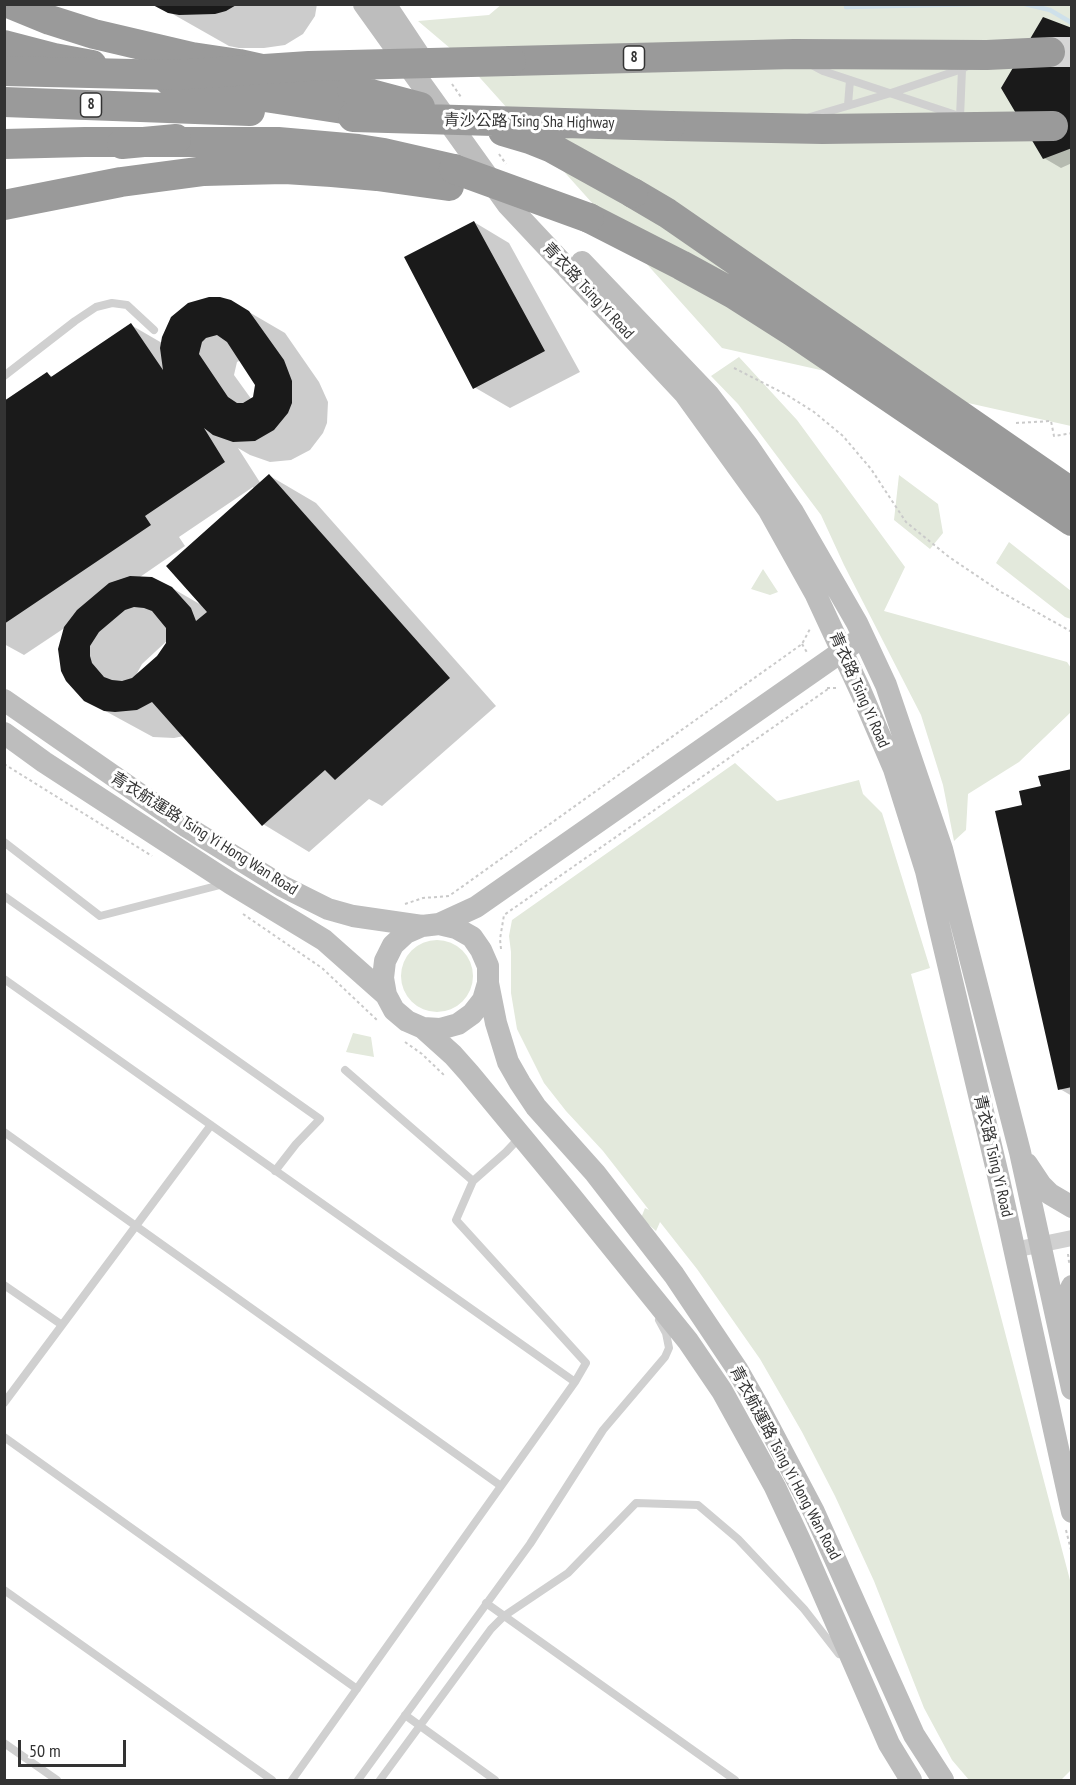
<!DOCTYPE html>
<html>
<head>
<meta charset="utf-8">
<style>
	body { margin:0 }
	#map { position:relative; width:1076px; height:1785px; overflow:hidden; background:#fff; font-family:"PT Sans Narrow",sans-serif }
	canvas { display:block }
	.frame { position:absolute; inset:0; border:6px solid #333; pointer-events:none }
	.scale { position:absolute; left:18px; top:1740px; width:108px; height:27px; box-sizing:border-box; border:3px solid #333; border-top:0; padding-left:8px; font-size:18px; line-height:21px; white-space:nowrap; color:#333; -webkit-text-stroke:4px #fff; paint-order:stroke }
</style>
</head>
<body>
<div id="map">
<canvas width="1076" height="1785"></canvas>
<div class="frame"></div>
<div class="scale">50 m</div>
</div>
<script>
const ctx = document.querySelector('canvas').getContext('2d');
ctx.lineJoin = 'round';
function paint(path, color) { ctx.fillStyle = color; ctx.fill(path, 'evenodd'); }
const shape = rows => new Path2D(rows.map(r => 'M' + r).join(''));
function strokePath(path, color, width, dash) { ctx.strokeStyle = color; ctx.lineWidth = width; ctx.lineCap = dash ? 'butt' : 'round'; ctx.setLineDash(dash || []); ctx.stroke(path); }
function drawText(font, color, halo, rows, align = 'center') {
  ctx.font = font + ' "PT Sans Narrow","Noto Sans TC",sans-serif'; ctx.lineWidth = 6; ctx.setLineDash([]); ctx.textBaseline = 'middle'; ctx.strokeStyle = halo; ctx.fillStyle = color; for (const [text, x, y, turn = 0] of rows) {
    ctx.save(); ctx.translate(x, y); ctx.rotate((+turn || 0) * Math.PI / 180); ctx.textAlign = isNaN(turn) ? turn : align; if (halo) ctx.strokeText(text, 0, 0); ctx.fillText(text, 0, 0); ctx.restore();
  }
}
paint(shape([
	[502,4,1071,5,1071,426,722,348,464,60,418,21,489,15],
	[739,357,797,420,905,567,884,611,1067,662,1071,668,1071,712,1019,762,968,794,966,830,954,841,943,785,921,715,844,565,821,515,738,404,711,376],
	[899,475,938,504,943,533,930,549,894,520],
	[1009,542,1071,591,1071,619,1065,617,996,563],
	[763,569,778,592,770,595,751,589],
	[735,763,777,801,859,780,863,794,882,813,930,968,911,974,1071,1584,1071,1770,1061,1780,969,1780,952,1760,924,1708,874,1581,835,1496,802,1432,760,1359,697,1269,660,1222,656,1231,641,1218,645,1208,649,1210,603,1151,566,1111,544,1083,517,1029,511,993,511,952,509,936,512,920],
	'401 976a36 36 0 1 1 72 0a36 36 0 1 1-72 0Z',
	[353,1033,371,1037,374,1057,346,1052]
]), '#e3e9dc');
paint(shape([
	[155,4,317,4,315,16,303,34,285,45,264,48,239,48,229,46],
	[1071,30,1072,163,1061,168,1044,158],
	[474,222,509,243,580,372,510,408,474,387],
	[230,301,285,333,319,382,328,402,327,423,323,433,310,450,291,460,270,462,250,455,238,448,261,484,270,476,316,503,496,706,382,806,369,799,309,852,263,824,184,736,174,738,153,737,85,700,66,627,24,655,4,644,4,403,47,374,54,377,131,325,162,343],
	[241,360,257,385,255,397,252,400,234,375,237,362],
	[253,487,254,489,203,606,172,588,140,577,185,546,179,537],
	[169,639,163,652,135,677,142,664],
	[1072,770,1072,1096,1060,1089,1024,806,1042,787]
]), '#0003');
strokePath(shape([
	[1025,4,1050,10,1072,23],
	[846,7,980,4]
]), '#cee0ea', 4.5);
paint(shape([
	[151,4,238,4,226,11,215,14,179,15,168,13],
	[1043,17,1072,28,1072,148,1043,159,1001,88],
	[474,221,545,351,473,389,404,257],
	[209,297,220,297,231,300,249,311,284,360,292,381,292,403,288,413,274,430,255,441,233,442,213,435,204,428,225,462,145,516,151,525,4,624,4,401,47,372,51,377,131,323,163,370,160,348,162,337,171,317,188,303],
	[217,335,227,342,255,385,253,397,243,403,237,403,228,397,199,354,202,342,206,338],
	[269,474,450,678,335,780,325,770,262,826,152,702,137,710,115,712,104,711,84,701,66,681,61,671,58,649,64,627,77,610,109,583,130,576,152,577,172,587,191,608,196,621,207,612,166,566],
	[134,607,144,608,152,611,166,628,166,643,157,656,132,678,122,681,112,680,104,677,92,663,90,656,90,646,99,632,125,610],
	[1072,769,1072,1087,1058,1090,995,811,1022,805,1019,791,1041,786,1038,776]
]), '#1a1a1a');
strokePath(shape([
	[1050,52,1072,52]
]), '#d6d6d6', 30, [30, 15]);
strokePath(shape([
	[452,84,461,97],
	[499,154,506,164],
	[734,368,787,395,814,412,843,436,871,469,906,522,949,557,1001,592,1072,632],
	[1016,423,1051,421,1054,436,1072,433],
	[802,644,808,654],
	[827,688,839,688],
	[4,764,152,856],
	[405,904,423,898,449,896,802,644,811,627],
	[243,914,322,968,377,1020],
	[501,949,500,939,504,915,828,689],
	[405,1042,422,1054,446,1077],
	[1068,1254,1069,1262,1072,1264],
	[1066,1530,1072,1554]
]), '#cacaca', 2, [3, 3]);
strokePath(shape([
	[810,64,823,71,959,116],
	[848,105,850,80],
	[810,117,891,93,962,69,969,65],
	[960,117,962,69],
	[4,376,75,321,96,307,112,303,127,305,154,330],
	[4,842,100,916,224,884],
	[4,896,320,1119,296,1144,275,1171],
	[4,979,575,1382,292,1780],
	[345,1070,473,1181,506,1152,521,1136],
	[4,1132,501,1486],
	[473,1181,456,1220,586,1363,575,1382],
	[4,1285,62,1325],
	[4,1403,211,1125],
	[4,1437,357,1689],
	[4,1590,272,1780],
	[486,1603,735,1780],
	[405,1715,495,1780],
	[4,1743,57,1780],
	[358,1780,530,1544,603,1430,665,1357,669,1348,666,1333,659,1320],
	[380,1780,491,1629,504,1616,568,1573,636,1503,698,1505,738,1539,804,1609,839,1654]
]), '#d0d0d0', 8);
strokePath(shape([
	[1014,1250,1072,1238]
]), '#d0d0d0', 16);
strokePath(shape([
	[364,4,508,205,685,394,768,509,816,595,861,692,894,769,926,871,998,1175,1072,1512],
	[385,4,421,58],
	[582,262,708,394,748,446,793,512,857,623,886,685,942,849,1020,1152,1072,1389],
	[4,700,187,827,282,886,328,909,353,916,422,926],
	[4,733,44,762,230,883,324,940,386,995],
	[439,924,456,928,472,937,481,950,488,966,488,983,483,1000,472,1014,458,1024,440,1029,423,1028,407,1021,394,1010,386,995,383,978,385,961,393,945,406,933,422,926,439,924,476,907,854,643],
	[488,983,496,1023,508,1062,520,1083,536,1107,595,1173,674,1275,737,1369,758,1406,814,1512,914,1735,943,1780],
	[423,1028,453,1055,469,1073,570,1195,688,1341,722,1391,775,1487,803,1547,889,1744,911,1780],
	[1027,1164,1041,1185,1050,1194,1072,1207],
	[1063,1326,1066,1300,1072,1286]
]), '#bdbdbd', 22);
strokePath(shape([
	[11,4,50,20,94,34,192,57,239,64,352,89],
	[4,45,54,58,92,65],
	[511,61,794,54,987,55,1050,52],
	[169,80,219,90,350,110],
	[4,102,250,111],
	[670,126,822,129,1053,126],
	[4,144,85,142,278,142,358,149,384,153,454,169],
	[633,193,667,213,1072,493],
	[4,205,121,182,204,171,241,170,285,169,332,172,377,176,449,186],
	[589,218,681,265,734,294,792,331,1072,521]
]), '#9a9a9a', 30);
strokePath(shape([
	[4,71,175,75,309,66,511,61],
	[352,89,420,107],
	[353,117,670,126],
	[503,131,530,139,550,147,633,193],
	[122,144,176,139],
	[454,169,589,218]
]), '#9a9a9a', 30);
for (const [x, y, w] of [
	[634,58,21],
	[91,105,21]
]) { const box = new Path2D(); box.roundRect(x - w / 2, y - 12, w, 24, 4.5); ctx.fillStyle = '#fff'; ctx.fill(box); strokePath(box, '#333', 1.5); }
drawText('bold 15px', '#333', null, [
	["8",634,58],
	["8",91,105]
]);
drawText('16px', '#333', '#fff', [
	["青沙公路 Tsing Sha Highway",529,122,1],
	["青衣路 Tsing Yi Road",588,291,47],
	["青衣路 Tsing Yi Road",859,690,66],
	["青衣航運路 Tsing Yi Hong Wan Road",204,834,32],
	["青衣路 Tsing Yi Road",993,1156,77],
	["青衣航運路 Tsing Yi Hong Wan Road",785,1463,62]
]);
</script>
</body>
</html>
